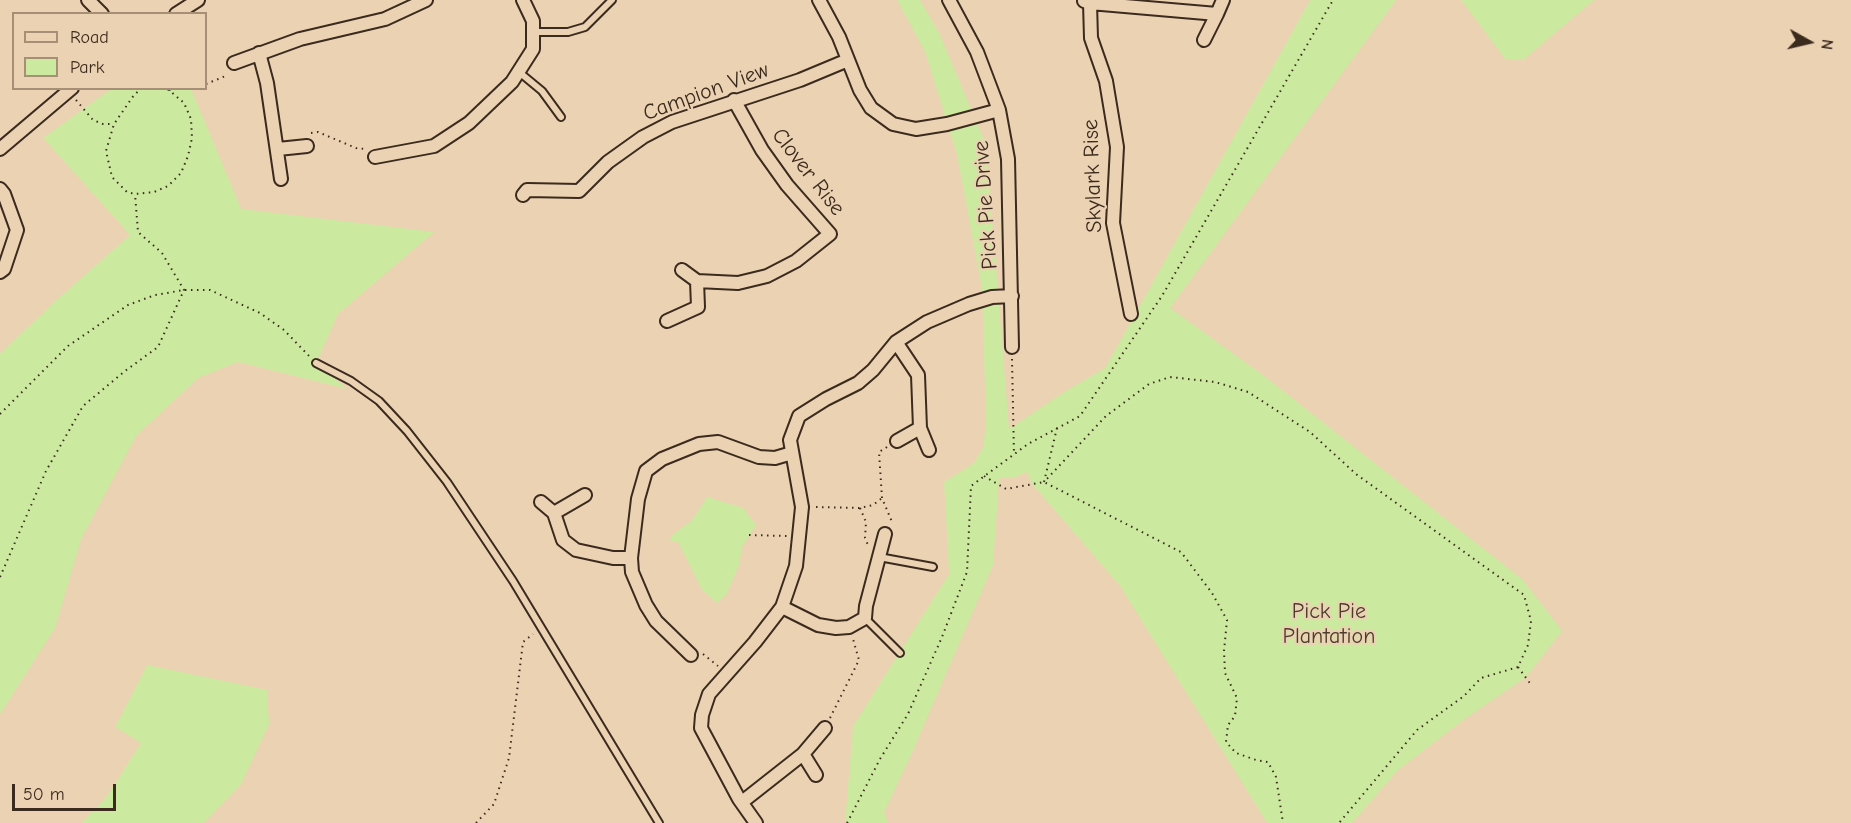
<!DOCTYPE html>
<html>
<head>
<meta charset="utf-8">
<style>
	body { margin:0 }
	#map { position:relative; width:1851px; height:823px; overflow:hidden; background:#ebd2b3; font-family:"Comic Neue",sans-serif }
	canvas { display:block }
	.legend { position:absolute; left:12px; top:12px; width:195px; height:78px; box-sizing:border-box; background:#ebd2b3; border:2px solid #a58f77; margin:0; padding:8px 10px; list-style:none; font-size:18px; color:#3b2a1e }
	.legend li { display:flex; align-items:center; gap:12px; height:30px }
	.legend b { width:30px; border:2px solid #a58f77 }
	.north { position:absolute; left:1779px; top:12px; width:60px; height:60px; -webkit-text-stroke:4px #ebd2b3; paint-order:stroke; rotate:98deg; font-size:16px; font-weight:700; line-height:24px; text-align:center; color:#3b2a1e }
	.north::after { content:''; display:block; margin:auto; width:21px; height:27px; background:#3b2a1e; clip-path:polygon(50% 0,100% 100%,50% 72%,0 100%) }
	.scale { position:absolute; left:12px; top:784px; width:104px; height:27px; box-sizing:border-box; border:3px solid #3b2a1e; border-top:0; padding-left:8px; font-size:18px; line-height:21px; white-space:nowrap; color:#3b2a1e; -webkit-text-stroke:4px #ebd2b3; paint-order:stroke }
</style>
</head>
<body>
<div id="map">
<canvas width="1851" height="823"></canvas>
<ul class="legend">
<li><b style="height:8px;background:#ebd2b3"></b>Road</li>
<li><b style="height:16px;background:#cce9a0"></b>Park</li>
</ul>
<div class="north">N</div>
<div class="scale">50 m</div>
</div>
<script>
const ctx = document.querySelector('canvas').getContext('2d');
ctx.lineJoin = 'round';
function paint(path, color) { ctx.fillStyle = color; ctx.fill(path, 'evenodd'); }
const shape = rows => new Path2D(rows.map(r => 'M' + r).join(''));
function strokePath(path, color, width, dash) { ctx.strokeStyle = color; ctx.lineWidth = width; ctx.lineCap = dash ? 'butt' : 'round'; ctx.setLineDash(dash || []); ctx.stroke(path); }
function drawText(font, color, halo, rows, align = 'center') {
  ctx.font = font + ' "Comic Neue",sans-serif'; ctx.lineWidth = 4.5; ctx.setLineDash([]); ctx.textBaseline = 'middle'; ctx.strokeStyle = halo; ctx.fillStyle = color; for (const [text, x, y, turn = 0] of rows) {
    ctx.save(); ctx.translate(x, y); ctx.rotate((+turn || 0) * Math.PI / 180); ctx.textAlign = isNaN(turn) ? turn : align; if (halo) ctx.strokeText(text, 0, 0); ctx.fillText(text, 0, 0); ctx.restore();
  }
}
paint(shape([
	[897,0,920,0,939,33,986,145,1009,429,1064,392,1105,368,1310,0,1396,0,1170,308,1264,376,1523,580,1562,631,1526,677,1466,718,1398,770,1352,823,1267,823,1120,586,1032,484,1027,472,1013,478,999,478,993,565,910,757,884,812,888,823,845,823,853,726,949,574,944,482,974,463,983,447,986,424,982,289,957,155,925,52],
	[1461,0,1594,0,1523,60,1505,59],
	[111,89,191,89,241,209,434,232,338,314,316,363,347,389,238,362,198,378,136,436,81,539,55,628,0,714,0,354,54,302,130,235,43,138],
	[707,497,743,508,756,525,742,547,739,565,726,595,717,603,702,590,678,542,670,542,671,536,692,520],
	[147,665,267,690,269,724,241,784,204,823,82,823,107,796,141,743,115,727]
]), '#cce9a0');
const service = shape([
	[533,32,568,32,585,27,612,0],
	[519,72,542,91,561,117],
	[316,363,351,381,379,401,407,431,447,482,513,581,659,823],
	[879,557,933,567],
	[865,618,900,653]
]);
const minor = shape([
	[88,0,102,14],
	[819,0,839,37,860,90,871,108,893,124,916,129,947,124,999,110],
	[949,0,977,52,999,110,1008,159,1012,347],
	[1084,1,1090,3,1217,14,1223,0],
	[1090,3,1091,38,1106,81,1117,147,1113,223,1131,314],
	[176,14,198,0],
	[1204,40,1217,14],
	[259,53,267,83,281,179],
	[234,63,300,39,385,19,426,0],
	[0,149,72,88],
	[278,149,307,146],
	[375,157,434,146,469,123,512,82,533,49,533,21,523,0],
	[0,189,4,194,17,230,4,269,0,272],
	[523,195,527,190,579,191,608,162,643,137,672,122,800,80,848,60],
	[682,270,697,281,738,283,767,276,796,261,830,234,787,185,762,150,734,100],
	[667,321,698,307,697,281],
	[896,342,918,375,920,428,897,441],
	[920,428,929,450],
	[541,502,554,513,563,540,576,550,613,558,631,558],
	[554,513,585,495],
	[782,607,818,625,836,628,849,627,865,618,866,606,885,534],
	[691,655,656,621,646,605,632,572,631,558,638,499,646,471,662,459,699,444,718,442,759,457,775,458,792,453],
	[803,754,816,775],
	[742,802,803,754,825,728],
	[756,823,739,799,701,728,702,715,709,694,755,642,782,607,796,566,802,507,790,440,799,416,826,399,858,383,873,370,896,342,927,322,969,304,992,297,1012,296]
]);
strokePath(service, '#3b2a1e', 10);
strokePath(minor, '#3b2a1e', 16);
strokePath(shape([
	[206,84,228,75],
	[142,88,134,95,114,124,106,151,112,177,127,192,135,194,154,192,168,186,181,173,188,156,192,138,191,119,184,103,169,90,161,88],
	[169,90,176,88],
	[76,100,93,120,103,124,114,124],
	[311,133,318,132,356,148,365,149],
	[1012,359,1014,455],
	[0,414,68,346,128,305,155,295,184,290,210,290,260,313,284,330,310,357],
	[1057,428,1044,482,1106,416,1149,384,1170,377,1215,382,1248,392,1310,432,1356,474,1524,595,1531,621,1528,645,1518,667,1481,678,1464,696,1417,730,1339,823],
	[887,447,879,452,882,498,892,522],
	[984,476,1006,489,1044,482,1181,552,1212,593,1227,620,1224,651,1225,673,1237,698,1235,716,1228,725,1226,742,1236,753,1256,760,1268,762,1276,777,1283,823],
	[816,507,860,508,873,505,882,498],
	[860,508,866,522,865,538,868,545],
	[749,535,787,536],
	[0,577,46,471,83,406,125,371,158,347,184,290,162,253,138,232,135,194],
	[703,654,718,666],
	[1518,667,1532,686],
	[830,718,859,660,853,639],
	[476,823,494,804,509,758,523,642,533,634],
	[847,823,880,759,908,714,942,637,967,572,971,486,1028,444,1080,416,1162,296,1333,0]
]), '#3b2a1e', 2, [1.5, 4.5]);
strokePath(service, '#ebd2b3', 6);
strokePath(minor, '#ebd2b3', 12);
drawText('22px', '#3b2a1e', '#ebd2b3', [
	["Campion View",706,92,-20],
	["Clover Rise",808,172,52],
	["Skylark Rise",1093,176,-92],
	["Pick Pie Drive",986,205,-94]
]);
drawText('22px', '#4a3d2b', '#ebd2b3', [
	["Pick Pie",1329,612],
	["Plantation",1329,637]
]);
</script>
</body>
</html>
